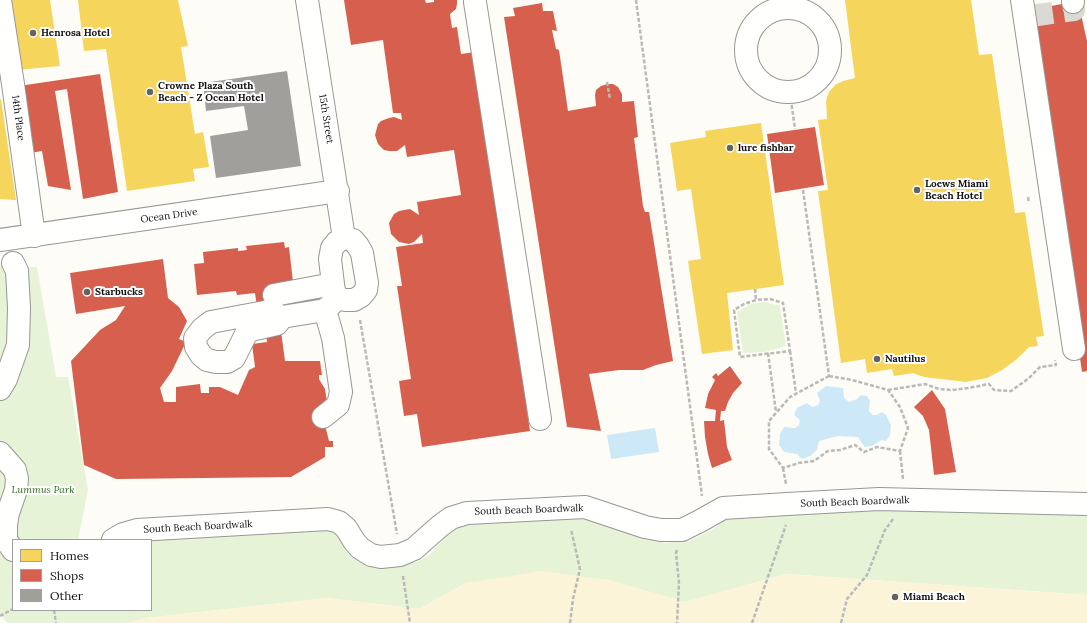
<!DOCTYPE html>
<html>
<head>
<meta charset="utf-8">
<style>
	body { margin:0 }
	#map { position:relative; width:1087px; height:623px; overflow:hidden; background:#fdfcf7; font-family:Lora,serif }
	canvas { display:block }
	.legend { position:absolute; left:12px; top:539px; width:140px; height:72px; box-sizing:border-box; background:#fff; border:1px solid #a0a0a0; margin:0; padding:5px 7px; list-style:none; font-size:12px; color:#111 }
	.legend li { display:flex; align-items:center; gap:8px; height:20px }
	.legend b { width:20px; border:1px solid #a0a0a0 }
</style>
</head>
<body>
<div id="map">
<canvas width="1087" height="623"></canvas>
<ul class="legend">
<li><b style="height:11px;background:#f6d55c"></b>Homes</li>
<li><b style="height:11px;background:#d6604d"></b>Shops</li>
<li><b style="height:11px;background:#a19f9c"></b>Other</li>
</ul>
</div>
<script>
const ctx = document.querySelector('canvas').getContext('2d');
ctx.lineJoin = 'round';
function paint(path, color) { ctx.fillStyle = color; ctx.fill(path, 'evenodd'); }
const shape = rows => new Path2D(rows.map(r => 'M' + r).join(''));
function strokePath(path, color, width, dash) { ctx.strokeStyle = color; ctx.lineWidth = width; ctx.lineCap = dash ? 'butt' : 'round'; ctx.setLineDash(dash || []); ctx.stroke(path); }
function drawText(font, color, halo, rows, align = 'center') {
  ctx.font = font + ' Lora,serif'; ctx.lineWidth = 4; ctx.setLineDash([]); ctx.textBaseline = 'middle'; ctx.strokeStyle = halo; ctx.fillStyle = color; for (const [text, x, y, turn = 0] of rows) {
    ctx.save(); ctx.translate(x, y); ctx.rotate((+turn || 0) * Math.PI / 180); ctx.textAlign = isNaN(turn) ? turn : align; if (halo) ctx.strokeText(text, 0, 0); ctx.fillText(text, 0, 0); ctx.restore();
  }
}
paint(shape([
	[0,266,37,267,56,377,68,377,88,490,78,540,13,540,13,610,151,610,151,540,329,527,345,543,357,560,376,567,417,562,429,555,459,522,575,514,664,543,689,541,710,531,734,514,916,509,1087,514,1087,595,786,574,685,602,608,580,466,583,419,609,327,598,146,618,127,623,7,623,0,614],
	[765,302,780,306,786,346,765,352,743,353,737,312,750,304]
]), '#e7f3d7');
paint(shape([
	[542,571,608,580,685,602,786,574,1087,595,1087,623,127,623,146,618,327,598,419,609,466,583]
]), '#fcf4d9');
paint(shape([
	[826,386,843,388,844,398,849,402,857,399,861,395,867,396,870,401,869,411,873,415,877,415,882,412,886,415,891,425,890,435,886,441,881,440,872,446,865,447,861,442,858,437,838,436,819,441,817,450,810,456,802,459,797,454,784,452,779,445,780,434,784,427,795,428,799,425,800,420,794,415,797,408,807,403,812,407,818,405,820,401,817,393],
	[655,428,659,452,611,459,607,435]
]), '#cde8f7');
paint(shape([
	[6,0,50,0,60,66,17,70],
	[78,0,178,0,188,46,181,47,195,134,203,132,209,167,193,169,195,181,127,191,106,49,84,51],
	[845,0,971,0,979,55,992,54,1015,213,1025,212,1044,336,1036,337,1038,346,1029,347,1017,359,1002,370,987,378,966,382,924,377,913,373,894,376,892,369,867,373,865,359,841,363,818,191,828,190,818,120,827,119,826,101,829,92,835,85,843,81,855,78],
	[0,99,1,99,16,200,0,199],
	[761,123,784,285,727,293,733,350,702,354,688,261,701,259,691,189,677,191,670,143,706,137,705,131]
]), '#f6d55c');
paint(shape([
	[344,0,425,0,426,3,434,2,434,0,457,0,457,4,456,9,450,14,452,28,457,27,461,54,475,52,530,431,422,447,417,414,404,416,399,381,411,379,397,286,402,286,396,247,423,243,422,234,414,242,409,244,399,242,391,234,389,223,394,214,399,211,410,209,419,215,417,202,461,195,454,150,407,157,405,145,397,151,389,151,384,150,378,144,375,135,378,124,381,121,389,118,394,117,402,120,401,113,393,113,383,40,351,45],
	[1078,1,1087,41,1087,371,1082,372,1030,10],
	[542,3,543,11,553,11,557,31,552,30,556,49,559,50,568,111,596,106,595,95,596,90,601,86,607,84,613,84,618,87,622,94,622,102,634,101,638,137,634,138,643,206,645,212,649,212,673,361,656,365,643,370,619,370,589,374,601,431,567,427,504,17,515,16,513,8],
	[100,74,118,192,83,199,67,89,55,91,71,190,48,186,42,151,30,153,19,86],
	[815,127,824,185,775,193,767,134],
	[284,242,285,248,289,247,293,282,275,305,257,307,255,293,237,295,236,291,197,295,194,264,204,263,203,252,238,248,238,251,247,250,246,246],
	[163,259,168,298,179,307,187,321,179,339,186,342,172,371,160,388,164,402,176,402,176,387,200,384,201,393,209,393,209,387,220,387,238,395,249,370,255,367,252,344,267,342,266,333,281,331,285,361,320,361,322,375,319,375,319,379,325,389,327,402,323,417,329,441,333,441,333,447,325,447,325,457,291,477,116,479,84,465,71,361,100,330,116,320,125,306,76,314,70,273],
	[730,366,742,383,733,393,728,402,725,411,721,411,720,421,724,420,727,447,732,460,712,468,708,454,705,437,704,421,715,421,716,410,705,408,708,394,715,380,712,377,716,373,718,376],
	[932,390,945,409,956,472,934,475,929,430,923,416,914,407]
]), '#d6604d');
paint(shape([
	[287,71,301,166,216,178,210,136,248,130,244,106,206,111,203,83]
]), '#a19f9c');
strokePath(shape([
	[1031,16,1074,10,1073,2]
]), '#dad9d4', 22, [22, 11]);
const minor = shape([
	[0,0,13,84,34,236],
	[307,0,344,238],
	[1022,0,1074,349],
	[1073,0,1073,2],
	[475,2,540,419],
	'746 50a42 42 0 1 1 84 0a42 42 0 1 1-84 0Z',
	[344,238,353,240,358,246,362,253,367,283,366,290,361,296,354,300,345,300,338,298,334,291,333,284,330,259,332,248,337,242,344,238],
	[0,240,338,191],
	[274,295,333,284],
	[282,317,277,324,251,330,246,334,234,358,227,362,216,362,207,360,201,355,196,347,195,338,202,329,211,322,270,311,282,317,325,310,338,298],
	[0,389,6,379,18,345,19,308,17,271,13,263],
	[323,417,338,405,341,392,333,338,325,310],
	[0,453,15,470,17,479,16,490,8,513,6,525,6,540,13,550],
	[113,540,123,534,137,530,328,519,339,522,346,528,354,541,360,548,371,555,381,557,400,555,414,549,440,526,451,518,467,513,585,507,645,527,661,530,682,530,700,521,723,508,787,504,879,499,1087,504]
]);
strokePath(minor, '#979795', 24);
strokePath(shape([
	[636,0,702,496],
	[607,82,610,99],
	[790,93,795,129],
	[803,190,829,376],
	[1028,197,1029,203],
	[755,289,756,300],
	[770,299,783,303,790,351,740,357,734,310,744,304,756,300,770,299],
	[360,320,397,534],
	[790,351,796,393],
	[768,353,776,412],
	[829,376,852,380,888,390,900,407,908,428,900,451,877,447,864,452,855,445,840,450,828,451,814,461,799,463,783,468,769,449,769,421,790,397,829,376],
	[888,390,925,384,939,389,952,390,968,388,989,384,994,390,1011,391,1028,379,1040,367,1056,365,1055,360],
	[900,451,903,479],
	[783,468,786,484],
	[677,550,676,553,679,583,677,623],
	[403,576,410,623],
	[54,610,56,623],
	[0,616,13,609],
	[570,623,573,599,580,569,571,529],
	[752,623,786,525],
	[841,623,847,599,867,575,885,530,893,519]
]), '#b9b9b8', 2.5, [4, 2]);
strokePath(minor, '#fffffe', 22);
for (const [x, y, r, color] of [
	[33,33,4,"#646362"],
	[150,92,4,"#646362"],
	[730,148,4,"#646362"],
	[917,190,4,"#646362"],
	[87,292,4,"#646362"],
	[877,359,4,"#646362"],
	[895,597,4,"#646362"]
]) { const dot = new Path2D(); dot.arc(x, y, r, 0, 2 * Math.PI); ctx.fillStyle = color; ctx.fill(dot); strokePath(dot, '#fff', 1.5); }
drawText('bold 10px', '#111', '#fff', [
	["Henrosa Hotel",41,33],
	["Crowne Plaza South",158,86],
	["Beach - Z Ocean Hotel",158,98],
	["lure fishbar",738,148],
	["Loews Miami",925,184],
	["Beach Hotel",925,196],
	["Starbucks",95,292],
	["Nautilus",885,359],
	["Miami Beach",903,597]
], 'left');
drawText('10px', '#111', '#fff', [
	["14th Place",18,118,82],
	["15th Street",326,119,81],
	["Ocean Drive",169,216,-8],
	["South Beach Boardwalk",855,502,-2],
	["South Beach Boardwalk",529,510,-2],
	["South Beach Boardwalk",198,527,-3]
]);
drawText('italic 10px', '#2f6b1f', '#fff', [
	["Lummus Park",43,490]
]);
</script>
</body>
</html>
